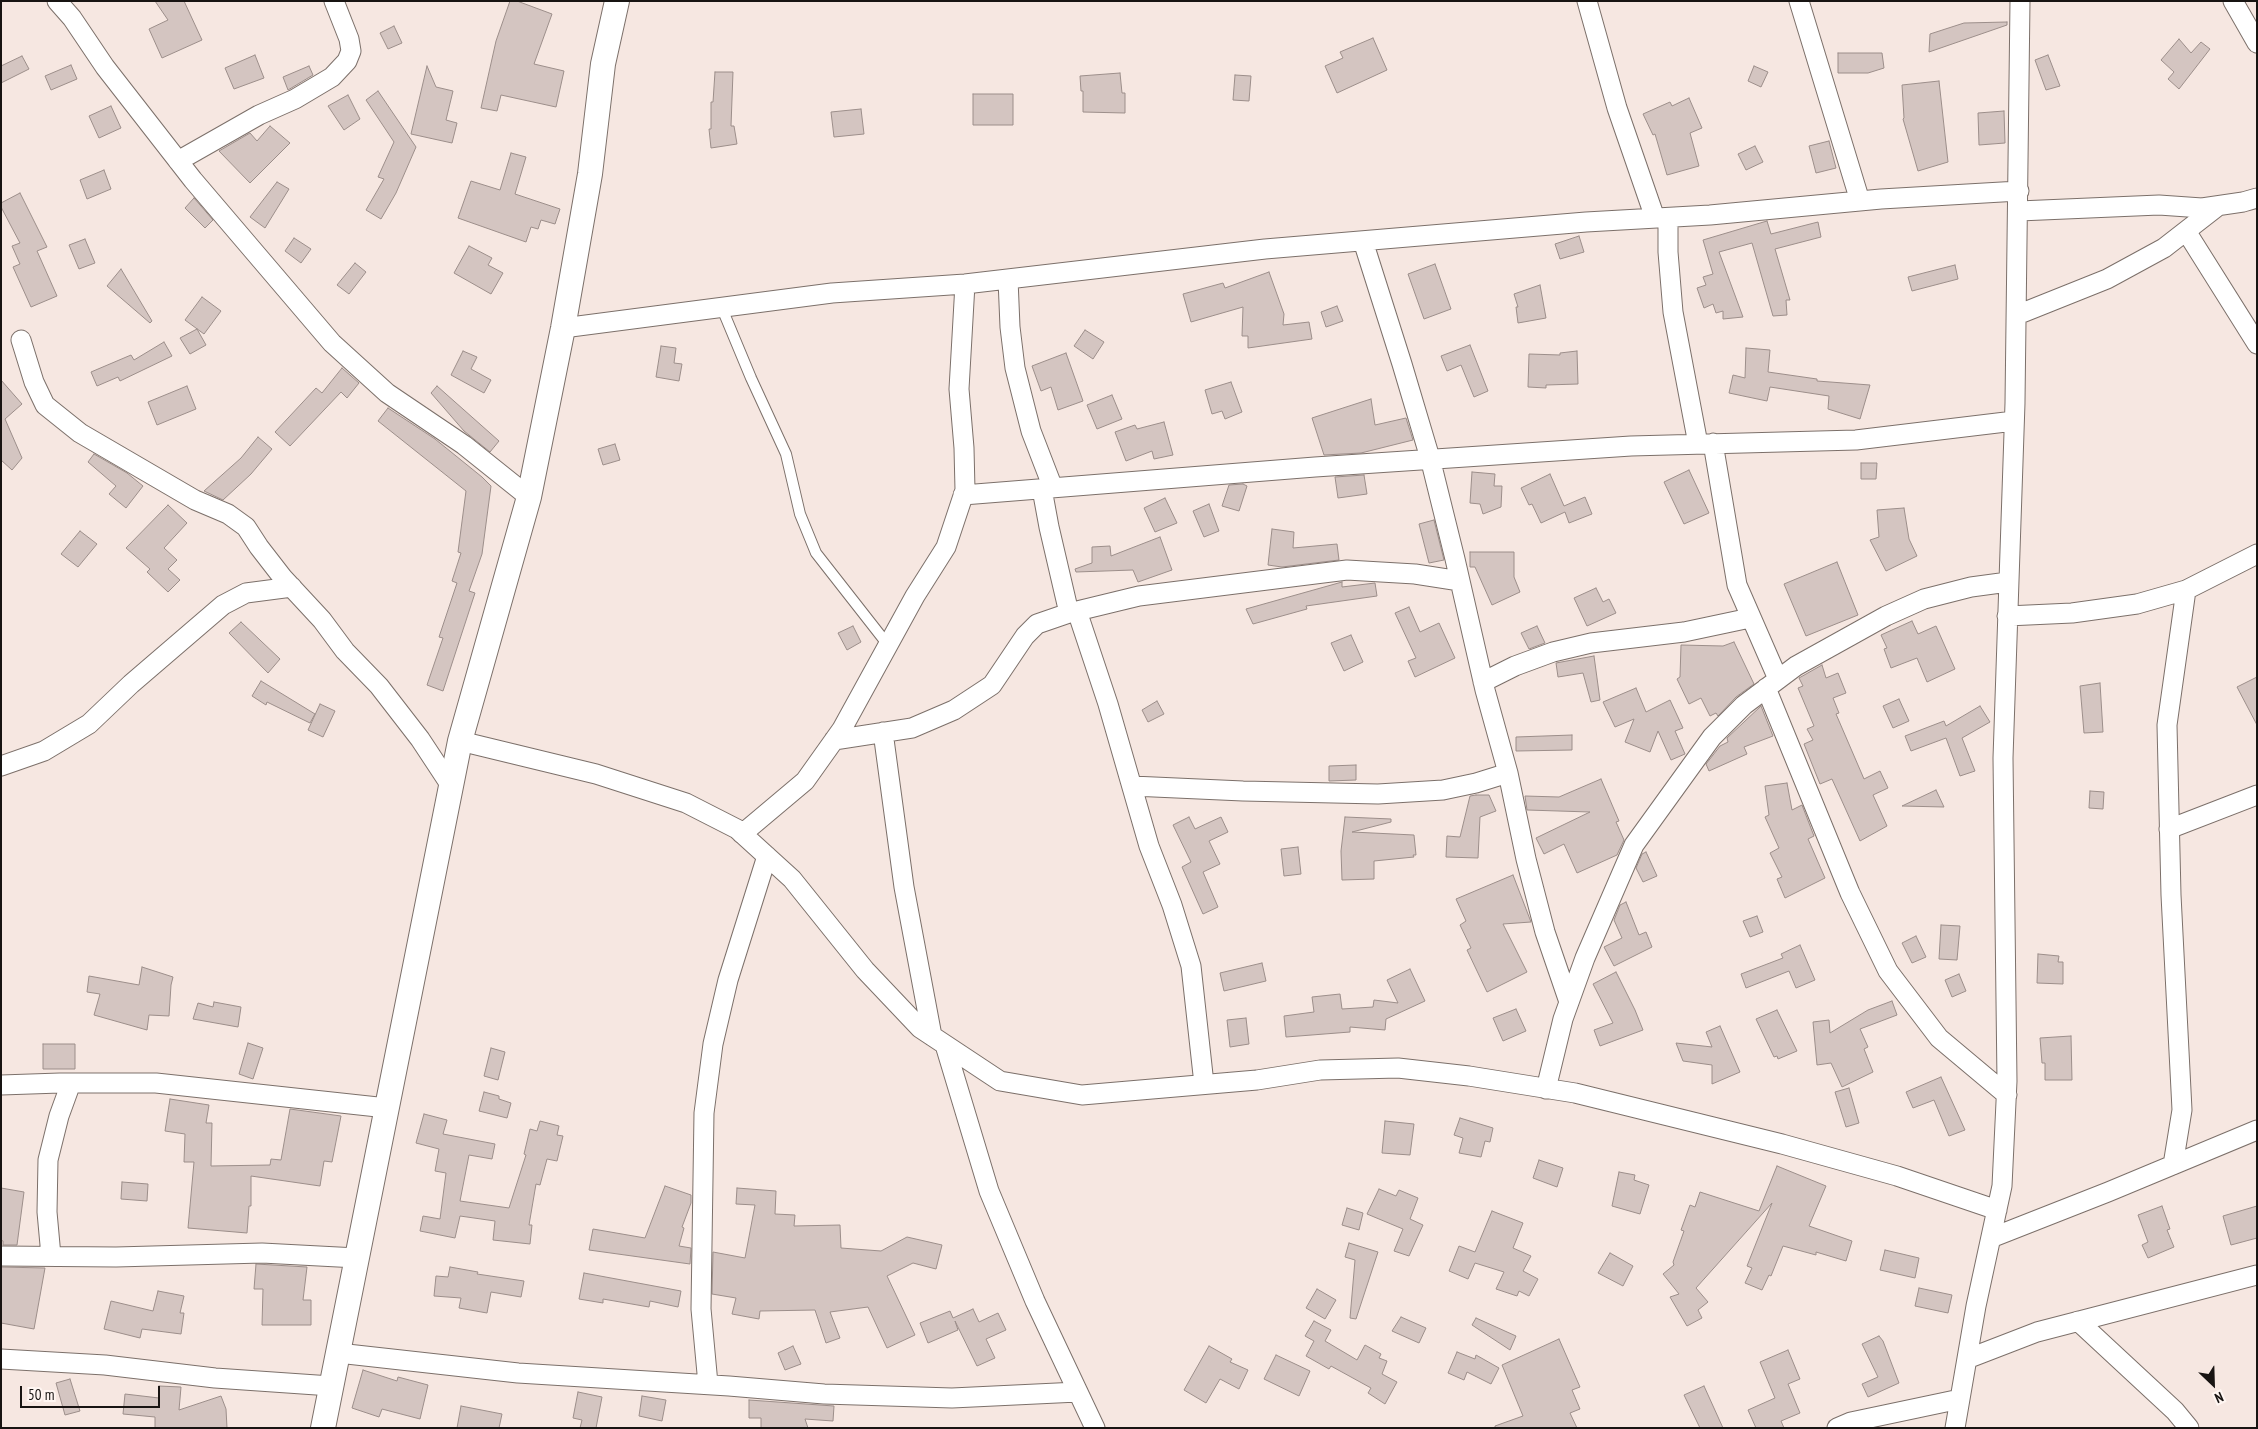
<!DOCTYPE html>
<html>
<head>
<meta charset="utf-8">
<style>
	body { margin:0 }
	#map { position:relative; width:2258px; height:1429px; overflow:hidden; background:#f6e7e1; font-family:"PT Sans Narrow",sans-serif }
	canvas { display:block }
	.frame { position:absolute; inset:0; border:2px solid #181412; pointer-events:none }
	.north { position:absolute; left:2188px; top:1359px; width:50px; height:50px; -webkit-text-stroke:4px #fff6f2; paint-order:stroke; rotate:156deg; font-size:14px; font-weight:700; line-height:20px; text-align:center; color:#181412 }
	.north::after { content:''; display:block; margin:auto; width:18px; height:22px; background:#181412; clip-path:polygon(50% 0,100% 100%,50% 72%,0 100%) }
	.scale { position:absolute; left:20px; top:1386px; width:140px; height:22px; box-sizing:border-box; border:2px solid #181412; border-top:0; padding-left:6px; font-size:15px; line-height:18px; white-space:nowrap; color:#181412; -webkit-text-stroke:4px #fff6f2; paint-order:stroke }
</style>
</head>
<body>
<div id="map">
<canvas width="2258" height="1429"></canvas>
<div class="frame"></div>
<div class="north">N</div>
<div class="scale">50 m</div>
</div>
<script>
const ctx = document.querySelector('canvas').getContext('2d');
ctx.lineJoin = 'round';
function paint(path, color) { ctx.fillStyle = color; ctx.fill(path, 'evenodd'); }
const shape = rows => new Path2D(rows.map(r => 'M' + r).join(''));
function strokePath(path, color, width, dash) { ctx.strokeStyle = color; ctx.lineWidth = width; ctx.lineCap = dash ? 'butt' : 'round'; ctx.setLineDash(dash || []); ctx.stroke(path); }
const building = shape([
	[155,1,184,1,202,40,162,58,149,29,168,20,155,1],
	[510,1,517,1,552,14,534,64,564,71,556,107,501,95,497,111,481,108,496,41,510,1],
	[2007,22,2007,25,1929,52,1930,34,1964,23,2007,22],
	[394,26,402,43,388,49,380,33,394,26],
	[1373,38,1387,70,1337,93,1325,66,1343,58,1340,52,1373,38],
	[2179,39,2191,53,2201,42,2210,49,2179,89,2168,79,2174,72,2161,60,2179,39],
	[1838,53,1882,53,1884,68,1868,73,1838,73,1838,53],
	[255,55,264,78,234,89,225,68,255,55],
	[2048,55,2060,86,2046,90,2035,60,2048,55],
	[22,56,29,69,1,83,1,66,22,56],
	[71,65,77,79,51,90,45,76,71,65],
	[309,66,313,75,288,90,283,77,309,66],
	[427,66,436,87,453,91,446,120,457,123,452,143,411,134,427,66],
	[1754,66,1768,72,1761,87,1748,81,1754,66],
	[715,72,733,72,731,126,734,126,737,144,711,148,709,129,711,129,711,102,713,102,715,72],
	[1120,73,1122,93,1125,93,1125,113,1083,112,1083,91,1081,91,1080,76,1120,73],
	[1235,75,1251,76,1249,101,1233,100,1235,75],
	[1939,81,1948,162,1918,171,1903,119,1904,118,1902,85,1939,81],
	[378,91,416,147,396,193,381,219,366,210,384,179,378,177,394,142,366,100,378,91],
	[973,94,1013,94,1013,125,973,125,973,94],
	[348,95,360,119,344,130,328,106,348,95],
	[1689,98,1702,128,1690,133,1699,166,1667,175,1655,134,1653,135,1643,114,1670,102,1672,106,1689,98],
	[111,106,121,128,99,138,89,116,111,106],
	[861,109,864,134,834,137,831,112,861,109],
	[2004,111,2005,143,1979,145,1978,113,2004,111],
	[270,126,290,143,250,183,219,151,250,133,257,141,270,126],
	[1829,141,1836,168,1816,173,1809,146,1829,141],
	[1755,146,1763,162,1746,170,1738,154,1755,146],
	[511,153,526,157,515,194,560,209,555,224,541,220,538,229,531,227,526,242,458,218,471,181,500,190,511,153],
	[104,170,111,189,87,199,80,180,104,170],
	[277,182,289,189,265,228,250,217,277,182],
	[20,193,47,247,37,251,57,296,31,307,13,267,20,264,12,246,20,243,1,207,1,203,20,193],
	[194,198,213,220,205,228,185,208,194,198],
	[1767,221,1771,234,1818,222,1821,237,1775,249,1790,300,1786,300,1787,315,1773,316,1752,243,1719,252,1743,317,1723,319,1723,311,1716,313,1713,304,1704,308,1697,288,1706,285,1703,277,1713,274,1703,240,1767,221],
	[1579,236,1584,252,1560,259,1555,244,1579,236],
	[294,238,311,249,301,263,285,251,294,238],
	[85,239,95,263,79,269,69,245,85,239],
	[469,246,492,258,488,265,503,273,491,294,454,273,469,246],
	[355,263,366,272,349,294,337,285,355,263],
	[1435,264,1451,309,1424,319,1408,274,1435,264],
	[1955,265,1958,279,1912,291,1908,277,1955,265],
	[121,269,152,321,150,323,107,286,121,269],
	[1269,272,1284,314,1283,325,1309,322,1312,339,1248,348,1248,336,1242,336,1243,307,1191,322,1183,294,1223,283,1225,288,1269,272],
	[1540,285,1546,318,1518,323,1516,307,1518,307,1514,294,1540,285],
	[202,297,221,311,204,334,185,320,202,297],
	[1337,306,1343,321,1326,327,1321,312,1337,306],
	[197,329,206,345,190,354,180,338,197,329],
	[1085,330,1104,342,1093,359,1074,346,1085,330],
	[164,342,172,356,120,381,118,377,97,386,91,372,131,355,134,360,164,342],
	[1470,345,1488,391,1474,397,1461,365,1447,371,1441,356,1470,345],
	[661,346,676,348,674,363,682,364,679,381,656,377,661,346],
	[1746,348,1770,350,1768,372,1817,379,1817,381,1870,385,1860,419,1828,409,1829,396,1770,387,1767,401,1729,393,1733,375,1745,378,1746,348],
	[463,351,477,357,471,369,491,380,484,393,451,375,463,351],
	[1577,351,1578,384,1546,385,1546,388,1528,387,1529,354,1560,355,1560,353,1577,351],
	[1066,353,1083,401,1058,410,1051,387,1041,391,1032,366,1066,353],
	[342,368,359,383,347,398,341,392,290,446,275,432,316,388,322,393,342,368],
	[1,380,22,404,5,419,22,458,12,470,1,460,1,380],
	[1231,382,1242,412,1225,419,1222,411,1212,414,1205,390,1231,382],
	[187,386,196,409,157,425,148,402,187,386],
	[437,386,499,441,490,452,464,431,431,393,437,386],
	[1112,395,1122,419,1097,429,1087,405,1112,395],
	[1371,399,1375,425,1406,418,1413,440,1361,453,1324,455,1312,418,1371,399],
	[388,408,435,439,482,477,491,486,482,554,469,591,475,593,443,691,427,685,443,638,439,637,457,583,452,581,461,553,458,552,466,491,378,421,388,408],
	[1164,422,1173,455,1154,459,1152,451,1126,461,1115,432,1135,425,1137,429,1164,422],
	[258,437,272,449,251,474,223,500,204,491,241,458,258,437],
	[615,444,620,460,603,465,598,449,615,444],
	[94,454,127,473,143,486,126,508,109,494,116,486,88,462,94,454],
	[1861,463,1877,463,1876,479,1861,479,1861,463],
	[1689,470,1709,513,1684,524,1664,482,1689,470],
	[1472,472,1495,474,1494,486,1502,486,1501,507,1483,514,1480,504,1470,503,1472,472],
	[1550,474,1564,506,1585,497,1592,514,1569,523,1565,512,1541,523,1532,504,1529,505,1521,488,1550,474],
	[1364,475,1367,494,1338,498,1335,477,1364,475],
	[1243,484,1247,486,1239,511,1222,506,1229,485,1243,484],
	[1165,498,1177,523,1155,532,1144,508,1165,498],
	[1209,504,1219,531,1204,537,1193,511,1209,504],
	[168,505,187,523,164,548,177,560,168,569,180,580,168,592,147,572,150,569,126,548,168,505],
	[1904,508,1909,539,1917,556,1886,571,1870,540,1879,537,1877,510,1904,508],
	[1434,520,1444,560,1429,563,1419,524,1434,520],
	[1272,529,1294,532,1293,548,1337,544,1339,560,1282,567,1268,565,1272,529],
	[80,531,97,544,78,567,61,554,80,531],
	[1160,537,1172,570,1138,582,1133,570,1076,572,1075,569,1092,563,1092,547,1110,546,1111,556,1160,537],
	[1470,552,1514,552,1514,577,1520,592,1492,605,1475,567,1470,567,1470,552],
	[1837,562,1858,615,1806,636,1784,584,1837,562],
	[1342,582,1342,587,1375,583,1377,596,1306,606,1307,609,1253,624,1246,609,1342,582],
	[1596,588,1603,602,1609,599,1616,613,1587,626,1574,598,1596,588],
	[1409,607,1420,632,1439,623,1455,658,1415,677,1408,661,1416,658,1395,613,1409,607],
	[1912,621,1918,634,1936,626,1955,669,1927,682,1917,658,1891,668,1884,649,1887,648,1881,635,1912,621],
	[241,622,280,659,268,673,229,633,241,622],
	[853,626,861,642,847,650,838,633,853,626],
	[1537,626,1545,643,1529,649,1521,633,1537,626],
	[1351,635,1363,662,1344,671,1331,643,1351,635],
	[1734,642,1754,684,1736,697,1718,716,1716,713,1710,716,1701,698,1689,704,1677,679,1680,677,1681,645,1723,646,1734,642],
	[1594,656,1600,700,1591,702,1583,673,1558,677,1556,663,1594,656],
	[1822,665,1826,678,1838,673,1846,693,1833,698,1839,713,1836,714,1864,779,1880,771,1888,788,1873,795,1887,826,1860,841,1832,779,1820,784,1804,744,1813,740,1807,729,1814,726,1798,688,1803,686,1799,678,1822,665],
	[2257,677,2257,725,2237,687,2257,677],
	[261,681,315,714,310,723,267,702,266,705,252,696,261,681],
	[2100,683,2103,732,2084,733,2080,686,2100,683],
	[1636,688,1646,712,1670,700,1683,728,1675,731,1685,754,1671,760,1658,731,1650,752,1625,742,1634,719,1615,727,1603,702,1636,688],
	[1899,699,1909,721,1893,728,1883,706,1899,699],
	[1157,701,1164,714,1148,722,1142,710,1157,701],
	[320,704,335,711,323,737,308,730,320,704],
	[1761,706,1773,736,1744,747,1747,754,1709,771,1706,764,1720,746,1728,742,1727,738,1761,706],
	[1980,706,1990,722,1962,738,1975,771,1960,776,1946,738,1911,751,1905,736,1944,721,1946,726,1980,706],
	[1572,735,1572,750,1516,751,1516,737,1572,735],
	[1356,765,1356,780,1329,781,1329,766,1356,765],
	[1601,779,1619,821,1616,822,1624,840,1617,855,1577,873,1564,844,1544,854,1536,838,1590,812,1527,810,1525,796,1559,797,1601,779],
	[1787,783,1792,810,1802,805,1814,836,1808,839,1825,878,1785,898,1777,879,1782,877,1770,853,1779,848,1765,817,1769,815,1765,786,1787,783],
	[1936,790,1944,807,1902,806,1936,790],
	[2090,791,2104,792,2103,809,2089,808,2090,791],
	[1476,795,1489,795,1496,811,1480,817,1478,858,1446,857,1447,836,1460,837,1470,796,1476,795],
	[1189,817,1195,829,1221,817,1228,832,1209,841,1220,864,1203,872,1218,907,1203,914,1182,867,1191,862,1173,825,1189,817],
	[1345,817,1391,819,1391,822,1352,832,1414,835,1416,855,1413,855,1414,857,1374,861,1374,879,1342,880,1341,851,1345,817],
	[1298,847,1301,874,1284,876,1281,849,1298,847],
	[1646,852,1657,876,1643,882,1636,868,1642,854,1646,852],
	[1513,875,1531,922,1503,924,1527,972,1487,992,1467,950,1471,948,1460,925,1466,921,1456,899,1513,875],
	[1626,902,1639,935,1646,932,1652,947,1614,966,1604,947,1622,938,1614,920,1620,905,1626,902],
	[1757,916,1763,932,1750,937,1743,921,1757,916],
	[1941,925,1960,926,1957,960,1939,959,1941,925],
	[1916,936,1926,957,1912,963,1902,943,1916,936],
	[1800,945,1815,980,1796,988,1789,971,1746,988,1741,974,1783,958,1781,954,1800,945],
	[2038,954,2059,956,2058,962,2063,962,2063,984,2037,983,2038,954],
	[1262,963,1266,981,1224,991,1220,973,1262,963],
	[142,967,173,977,171,985,169,1016,149,1015,147,1030,94,1015,100,994,87,992,89,976,139,985,142,967],
	[1410,969,1425,1001,1386,1019,1385,1030,1350,1027,1350,1032,1286,1037,1284,1016,1314,1012,1312,997,1340,994,1342,1009,1373,1007,1374,1000,1398,1003,1387,980,1410,969],
	[1616,972,1635,1010,1643,1030,1600,1046,1594,1030,1613,1023,1593,984,1616,972],
	[1959,974,1966,991,1952,997,1945,980,1959,974],
	[1892,1001,1897,1015,1860,1029,1868,1047,1864,1049,1873,1072,1842,1087,1831,1063,1817,1065,1813,1022,1829,1020,1830,1033,1868,1010,1892,1001],
	[214,1002,241,1007,238,1027,193,1019,198,1003,213,1007,214,1002],
	[1516,1009,1526,1031,1503,1041,1493,1018,1516,1009],
	[1777,1010,1797,1051,1778,1059,1777,1056,1774,1057,1756,1019,1777,1010],
	[1246,1018,1249,1044,1230,1047,1227,1020,1246,1018],
	[1720,1026,1740,1072,1712,1084,1712,1065,1683,1061,1676,1043,1712,1047,1706,1032,1720,1026],
	[2071,1036,2072,1080,2045,1080,2045,1063,2042,1063,2040,1038,2071,1036],
	[248,1043,263,1048,253,1079,239,1074,248,1043],
	[43,1044,75,1044,75,1069,43,1069,43,1044],
	[491,1048,505,1052,498,1080,484,1076,491,1048],
	[1941,1077,1965,1130,1949,1136,1934,1100,1913,1108,1906,1092,1941,1077],
	[1849,1088,1859,1123,1846,1127,1835,1092,1849,1088],
	[484,1092,499,1096,499,1099,511,1103,507,1118,479,1111,484,1092],
	[170,1099,209,1105,206,1123,212,1123,211,1166,270,1165,271,1159,281,1160,290,1109,341,1116,332,1162,324,1161,320,1186,251,1176,251,1206,249,1206,247,1233,188,1228,194,1162,184,1162,185,1134,165,1131,170,1099],
	[424,1114,447,1120,443,1134,495,1144,492,1159,469,1155,460,1201,509,1208,526,1155,524,1154,530,1129,537,1131,540,1121,559,1126,557,1135,563,1136,557,1161,547,1159,540,1185,536,1184,529,1225,532,1225,530,1244,493,1240,495,1221,460,1216,455,1238,420,1231,423,1216,440,1219,446,1173,435,1171,439,1149,416,1143,424,1114],
	[1460,1118,1493,1128,1490,1142,1485,1141,1481,1157,1459,1153,1463,1138,1454,1135,1460,1118],
	[1385,1121,1414,1124,1410,1155,1382,1153,1385,1121],
	[1539,1160,1563,1168,1557,1187,1533,1178,1539,1160],
	[1777,1166,1826,1186,1809,1226,1852,1241,1846,1261,1816,1252,1816,1255,1783,1246,1771,1276,1769,1275,1762,1290,1745,1283,1752,1268,1747,1266,1772,1203,1696,1288,1708,1302,1698,1310,1702,1318,1687,1326,1670,1297,1679,1294,1663,1274,1674,1265,1673,1262,1684,1231,1681,1230,1690,1205,1695,1207,1700,1192,1759,1211,1777,1166],
	[1619,1172,1635,1175,1634,1180,1649,1185,1640,1214,1612,1206,1619,1172],
	[122,1182,148,1184,147,1201,121,1199,122,1182],
	[665,1186,691,1195,691,1203,682,1227,684,1228,679,1246,691,1248,690,1264,589,1250,593,1229,645,1238,665,1186],
	[1,1188,24,1192,17,1245,3,1245,3,1241,1,1240,1,1188],
	[737,1188,776,1191,775,1214,795,1215,794,1226,840,1225,841,1248,881,1251,907,1237,942,1245,936,1269,913,1263,887,1276,915,1335,887,1348,868,1307,830,1312,840,1338,826,1343,815,1310,760,1311,759,1319,732,1314,736,1298,712,1294,713,1252,745,1258,755,1205,736,1204,737,1188],
	[1379,1189,1396,1196,1399,1190,1418,1198,1410,1219,1423,1225,1409,1256,1394,1251,1403,1229,1367,1214,1379,1189],
	[2162,1206,2170,1229,2167,1230,2174,1247,2148,1258,2142,1245,2148,1242,2138,1215,2162,1206],
	[2257,1206,2257,1238,2231,1245,2223,1216,2257,1206],
	[1347,1208,1363,1213,1359,1230,1342,1225,1347,1208],
	[1492,1211,1523,1223,1513,1248,1531,1256,1523,1271,1538,1279,1529,1296,1519,1291,1517,1296,1496,1289,1504,1272,1475,1263,1468,1279,1449,1271,1459,1246,1475,1252,1492,1211],
	[1349,1243,1378,1252,1356,1319,1350,1318,1355,1260,1345,1257,1349,1243],
	[1885,1250,1919,1258,1915,1278,1880,1270,1885,1250],
	[1610,1253,1633,1266,1623,1286,1598,1273,1610,1253],
	[256,1264,307,1267,303,1300,311,1300,311,1325,262,1325,263,1289,254,1289,256,1264],
	[1,1267,45,1268,34,1329,1,1323,1,1267],
	[450,1267,478,1272,477,1274,524,1281,521,1297,491,1292,487,1313,459,1308,461,1298,434,1296,436,1276,448,1277,450,1267],
	[584,1273,681,1291,678,1307,650,1301,649,1307,603,1299,603,1303,579,1299,584,1273],
	[1919,1288,1952,1295,1948,1313,1915,1306,1919,1288],
	[1317,1289,1336,1300,1325,1319,1306,1308,1317,1289],
	[158,1291,184,1296,180,1313,184,1313,181,1334,142,1329,140,1338,104,1329,111,1301,153,1311,158,1291],
	[973,1309,979,1322,998,1313,1006,1330,986,1339,995,1358,977,1366,955,1321,958,1330,928,1343,920,1323,950,1311,953,1318,973,1309],
	[1401,1317,1426,1328,1419,1343,1392,1331,1401,1317],
	[1476,1318,1516,1336,1510,1350,1472,1325,1476,1318],
	[1314,1321,1331,1330,1325,1341,1357,1360,1365,1345,1381,1354,1379,1358,1387,1361,1382,1374,1397,1382,1385,1404,1368,1393,1371,1388,1331,1366,1329,1369,1306,1356,1314,1341,1305,1336,1314,1321],
	[1879,1336,1883,1341,1899,1383,1868,1397,1862,1384,1878,1377,1862,1344,1879,1336],
	[1559,1339,1580,1387,1572,1390,1580,1409,1570,1413,1577,1428,1495,1428,1495,1426,1523,1416,1502,1365,1559,1339],
	[793,1346,801,1364,785,1370,778,1353,793,1346],
	[1209,1346,1232,1359,1230,1362,1248,1370,1239,1389,1220,1379,1206,1403,1184,1390,1209,1346],
	[1788,1350,1800,1379,1788,1384,1800,1413,1781,1421,1784,1428,1756,1428,1748,1410,1775,1398,1760,1362,1788,1350],
	[1457,1352,1475,1359,1476,1355,1499,1368,1491,1384,1467,1372,1464,1380,1448,1373,1457,1352],
	[1276,1355,1310,1371,1299,1396,1264,1379,1276,1355],
	[363,1370,397,1381,398,1377,428,1385,420,1419,382,1409,379,1417,352,1408,363,1370],
	[70,1379,80,1411,65,1415,56,1383,70,1379],
	[159,1386,181,1387,179,1410,221,1396,226,1409,227,1428,155,1428,155,1417,123,1414,125,1394,159,1398,159,1386],
	[1704,1386,1723,1428,1700,1428,1684,1395,1704,1386],
	[578,1392,602,1397,596,1428,580,1428,582,1420,573,1418,578,1392],
	[642,1396,666,1400,662,1421,639,1416,642,1396],
	[749,1400,834,1406,833,1421,805,1419,808,1428,761,1428,761,1418,749,1418,749,1400],
	[461,1406,502,1414,499,1428,457,1428,461,1406]
]);
paint(building, '#d4c5c1');
strokePath(building, '#9c8e8a', 1);
const service = shape([
	[721,306,751,378,786,454,800,514,816,553,888,645]
]);
const minor = shape([
	[57,1,72,18,105,67,193,180,332,343,387,393,464,445,529,497],
	[1587,1,1617,108,1655,218],
	[1799,1,1860,201],
	[2233,1,2257,43],
	[178,161,259,115,295,99,332,77,347,61,351,51,349,39,334,1],
	[2019,211,2159,205,2202,208,2243,202,2257,198],
	[1668,218,1668,252,1673,312,1698,444],
	[2186,231,2257,344],
	[1363,241,1402,364,1430,458,1455,559,1485,690,1508,773,1526,859,1545,932,1569,1002],
	[1008,279,1010,327,1015,368,1031,431,1053,488],
	[2017,315,2107,279,2164,248,2218,206],
	[563,328,832,293,965,284,1265,249,1586,222,1710,215,1881,199,2019,191],
	[21,340,34,382,45,405,80,433,195,500,228,514,246,527,259,547,283,578,322,620,345,651,379,686,420,739,451,786],
	[1713,443,1737,585,1778,679],
	[1042,489,1049,527,1069,613],
	[963,495,1315,467,1631,446,1856,440,2014,421],
	[1077,611,1108,704,1149,846,1172,905,1191,966,1204,1084],
	[2007,616,2072,613,2137,604,2186,590,2257,554],
	[1483,682,1515,666,1553,652,1591,643,1684,632,1750,618],
	[1766,688,1850,893,1888,971,1939,1038,2007,1095],
	[883,732,904,887,932,1036],
	[834,740,912,728,954,710,992,685,1025,636,1037,624,1069,613,1139,596,1347,570,1415,574,1460,581],
	[460,741,596,774,686,803,737,829,792,879,865,970,920,1028,1000,1081,1082,1095,1257,1080,1320,1070,1398,1068,1469,1076,1575,1093,1782,1144,1897,1176,1997,1210],
	[1,766,44,751,89,724,131,684,223,605,246,593,292,587],
	[1132,786,1243,791,1378,794,1443,790,1476,783,1508,773],
	[2169,829,2257,795],
	[742,834,805,781,842,729,915,596,946,547,965,490,964,448,959,389,965,284],
	[945,1045,989,1191,1035,1301,1095,1428],
	[1,1085,60,1083,156,1083,387,1108],
	[1546,1089,1563,1019,1585,958,1634,845,1712,737,1744,705,1796,666,1886,616,1924,599,1971,587,2008,582],
	[2173,1165,2182,1110,2171,895,2167,725,2186,590],
	[1991,1238,2108,1192,2257,1130],
	[1,1256,116,1257,262,1253,357,1258],
	[51,1256,47,1212,48,1160,59,1116,71,1083],
	[2078,1321,2175,1411,2189,1428],
	[338,1353,518,1373,729,1386,824,1394,952,1398,1078,1392],
	[1,1359,105,1365,215,1378,331,1386],
	[1967,1359,2037,1332,2257,1275],
	[708,1384,701,1309,704,1113,713,1044,728,980,767,856],
	[1837,1428,1851,1422,1960,1399],
	[1955,1428,1976,1306,2002,1186,2007,1081,2003,758,2015,403,2020,1]
]);
const tertiary = shape([
	[323,1428,460,741,529,497,563,328,590,174,603,64,617,1]
]);
strokePath(service, '#7c706a', 12);
strokePath(minor, '#7c706a', 21);
strokePath(tertiary, '#7c706a', 26);
strokePath(service, '#fff', 10);
strokePath(minor, '#fff', 19);
strokePath(tertiary, '#fff', 24);
</script>
</body>
</html>
